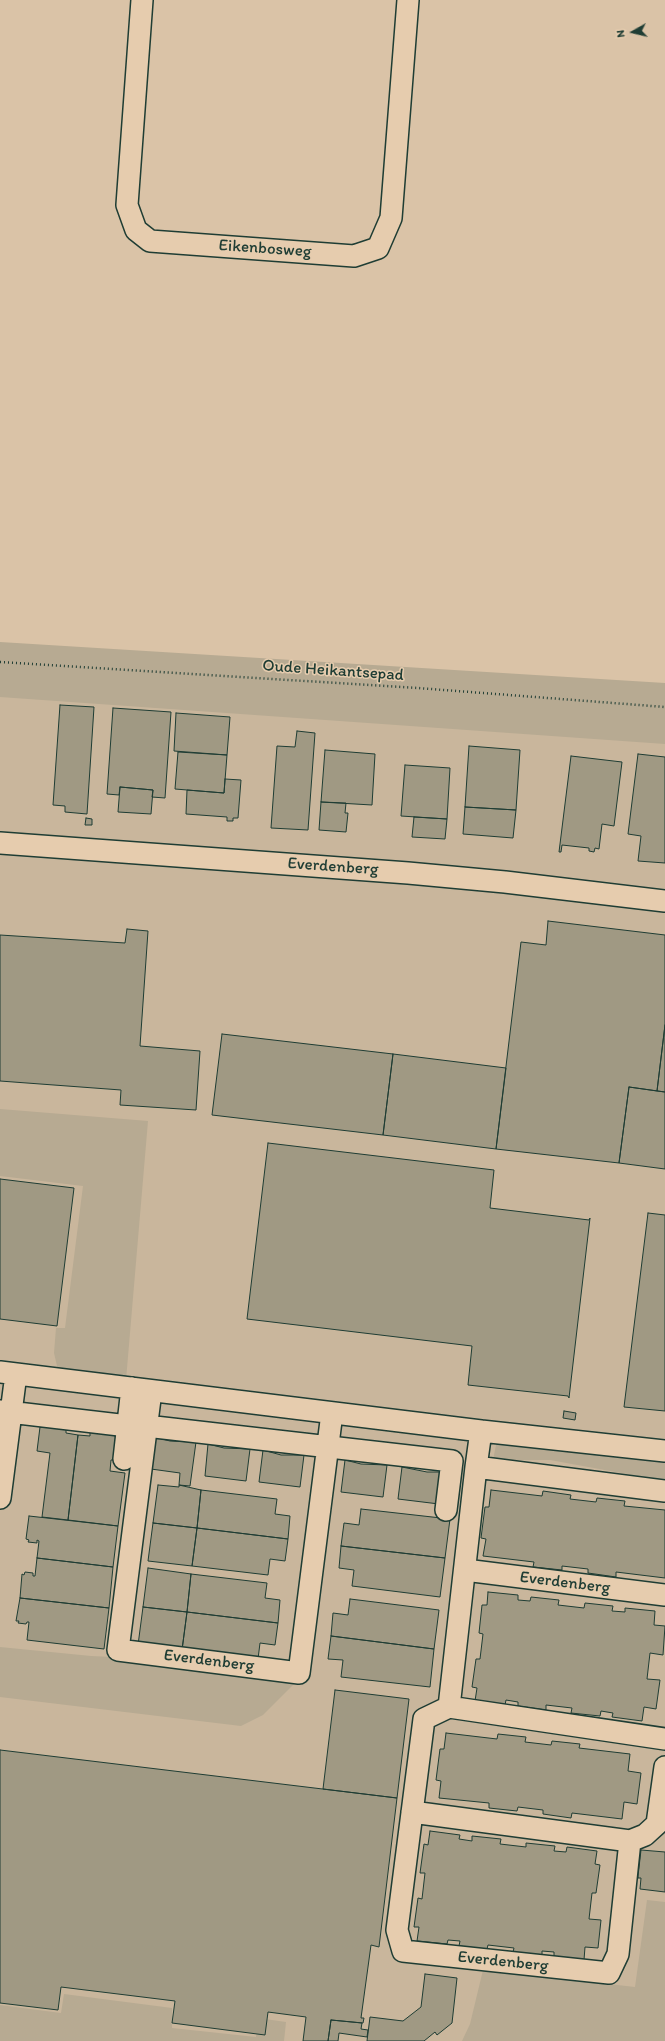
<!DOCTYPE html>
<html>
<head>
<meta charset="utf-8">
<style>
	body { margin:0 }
	#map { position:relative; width:665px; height:2041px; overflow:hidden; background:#dac3a7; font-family:Itim,sans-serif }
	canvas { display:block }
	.north { position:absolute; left:613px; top:12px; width:40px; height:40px; -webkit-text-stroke:3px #e6ccae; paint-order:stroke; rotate:262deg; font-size:11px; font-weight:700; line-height:16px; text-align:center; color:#1f3d34 }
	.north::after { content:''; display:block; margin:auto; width:14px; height:18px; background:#1f3d34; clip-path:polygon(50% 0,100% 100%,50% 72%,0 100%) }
</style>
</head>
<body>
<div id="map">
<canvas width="665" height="2041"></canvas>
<div class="north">N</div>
</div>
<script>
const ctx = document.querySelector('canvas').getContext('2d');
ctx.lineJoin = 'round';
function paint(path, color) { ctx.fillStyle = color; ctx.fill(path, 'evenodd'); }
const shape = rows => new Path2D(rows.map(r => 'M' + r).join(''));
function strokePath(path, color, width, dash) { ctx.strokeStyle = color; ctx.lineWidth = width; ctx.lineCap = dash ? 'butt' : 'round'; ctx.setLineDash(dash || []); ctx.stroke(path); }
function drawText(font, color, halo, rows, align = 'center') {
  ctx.font = font + ' Itim,sans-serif'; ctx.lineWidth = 3; ctx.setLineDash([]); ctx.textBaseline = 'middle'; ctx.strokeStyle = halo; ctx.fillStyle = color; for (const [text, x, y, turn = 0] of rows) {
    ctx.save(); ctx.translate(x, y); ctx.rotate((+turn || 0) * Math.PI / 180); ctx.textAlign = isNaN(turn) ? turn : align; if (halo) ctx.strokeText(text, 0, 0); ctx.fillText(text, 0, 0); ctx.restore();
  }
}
paint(shape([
	[0,680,665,725,665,2041,0,2041]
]), '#c9b69c');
paint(shape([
	[0,642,665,683,665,744,0,697],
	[0,1109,148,1121,126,1380,61,1372,57,1366,54,1353,56,1328,65,1328,83,1186,0,1176],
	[497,1440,665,1462,665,1481,550,1460,493,1460],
	[0,1647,91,1656,135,1658,300,1678,263,1715,241,1726,0,1697],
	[647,1900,665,1902,665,2041,462,2041,470,2024,483,1970,635,1987],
	[64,1994,172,2008,172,2028,256,2037,258,2018,286,2022,284,2041,0,2041,0,2005,61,2013]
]), '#b7aa92');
const building = shape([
	[60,705,94,707,87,814,65,812,65,806,53,805,60,705],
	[113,708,171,712,165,798,152,797,153,790,120,787,119,795,107,794,113,708],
	[176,713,230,717,227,755,174,751,176,713],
	[297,731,315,733,308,830,271,828,277,746,295,747,297,731],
	[469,746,520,750,516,810,465,807,469,746],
	[325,750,375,754,372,805,321,802,325,750],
	[178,752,227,755,224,793,175,789,178,752],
	[638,754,665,757,665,863,638,861,641,836,628,834,638,754],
	[571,756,622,762,614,826,602,824,599,849,595,848,594,852,589,851,589,848,562,845,561,852,559,852,571,756],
	[405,765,450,768,447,819,401,816,405,765],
	[225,779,241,780,238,818,233,818,233,821,227,821,227,817,186,814,187,790,224,793,225,779],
	[120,787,153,790,151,814,118,812,120,787],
	[321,802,346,803,345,813,348,813,346,832,319,830,321,802],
	[465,807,516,810,513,838,463,834,465,807],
	[414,817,447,819,445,839,412,837,414,817],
	[86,818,92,819,92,825,85,825,86,818],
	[548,921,665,935,665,1025,657,1091,629,1087,619,1163,496,1149,521,942,546,945,548,921],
	[127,929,148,931,140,1046,200,1051,196,1110,120,1105,121,1090,0,1081,0,935,125,943,127,929],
	[665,1025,665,1092,657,1091,665,1025],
	[222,1034,393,1054,383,1135,212,1115,222,1034],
	[393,1054,506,1068,496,1149,383,1135,393,1054],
	[629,1087,665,1092,665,1169,619,1163,629,1087],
	[268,1143,494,1170,490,1208,589,1220,590,1218,569,1398,568,1396,468,1385,472,1346,247,1319,268,1143],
	[0,1179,74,1188,57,1326,0,1319,0,1179],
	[648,1213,665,1215,665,1411,624,1407,648,1213],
	[564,1411,576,1413,575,1420,563,1418,564,1411],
	[43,1425,66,1428,66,1433,78,1435,68,1520,42,1517,50,1453,37,1451,40,1427,42,1427,43,1425],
	[90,1431,114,1434,114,1436,116,1436,114,1460,111,1460,110,1471,125,1473,118,1526,68,1520,78,1435,90,1436,90,1431],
	[154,1437,170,1441,196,1442,190,1486,179,1485,180,1473,151,1469,154,1437],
	[208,1444,224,1448,250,1449,246,1481,205,1476,208,1444],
	[263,1450,281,1455,304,1455,300,1487,259,1482,263,1450],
	[345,1460,361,1464,387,1465,383,1497,341,1492,345,1460],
	[402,1467,427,1472,443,1472,439,1504,398,1499,402,1467],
	[158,1485,179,1487,179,1485,201,1490,197,1528,153,1523,158,1485],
	[201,1490,277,1499,275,1514,290,1516,288,1539,197,1528,201,1490],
	[491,1490,542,1496,543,1491,571,1495,570,1499,596,1502,597,1498,625,1501,624,1506,665,1510,665,1578,616,1572,616,1577,588,1573,588,1569,562,1566,562,1570,533,1567,534,1562,483,1556,486,1539,481,1538,485,1507,489,1507,491,1490],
	[361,1509,450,1519,445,1558,341,1546,344,1523,359,1525,361,1509],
	[29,1516,118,1526,113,1567,37,1558,39,1541,37,1540,37,1543,28,1542,29,1540,26,1539,29,1516],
	[153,1523,197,1528,192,1566,148,1561,153,1523],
	[197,1528,288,1539,285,1561,270,1559,268,1575,192,1566,197,1528],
	[341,1546,445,1558,440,1597,352,1586,354,1570,339,1568,341,1546],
	[37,1558,113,1567,109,1608,20,1598,22,1574,24,1575,25,1572,33,1573,33,1576,35,1576,37,1558],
	[148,1568,191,1574,187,1612,143,1607,148,1568],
	[191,1574,267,1583,265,1598,280,1600,278,1623,187,1612,191,1574],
	[488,1592,518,1595,518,1600,530,1601,531,1597,559,1600,558,1605,584,1608,585,1603,613,1606,612,1611,625,1612,625,1608,655,1611,654,1625,665,1626,663,1655,650,1653,647,1679,660,1680,656,1709,644,1707,642,1721,612,1717,613,1713,601,1711,600,1716,571,1713,572,1708,546,1705,546,1710,518,1706,518,1702,506,1700,505,1705,475,1701,477,1688,472,1687,476,1659,480,1659,483,1634,479,1633,482,1605,487,1605,488,1592],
	[20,1598,109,1608,104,1649,27,1640,29,1622,27,1622,26,1624,18,1623,19,1621,16,1621,20,1598],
	[350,1599,439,1610,434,1649,331,1636,333,1613,348,1615,350,1599],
	[143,1607,187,1612,182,1650,138,1645,143,1607],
	[187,1612,278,1623,275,1645,260,1643,258,1659,182,1650,187,1612],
	[331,1636,434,1649,430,1687,341,1677,343,1660,328,1659,331,1636],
	[335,1690,409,1699,397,1798,323,1789,335,1690],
	[446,1733,497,1739,498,1734,526,1737,525,1742,551,1745,552,1741,580,1744,579,1748,630,1754,628,1771,641,1773,637,1804,624,1802,622,1819,572,1813,571,1818,543,1814,543,1810,518,1807,517,1811,489,1808,489,1803,439,1798,441,1781,436,1780,440,1749,444,1749,446,1733],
	[0,1750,397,1798,379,1947,371,1945,361,2018,364,2018,363,2023,331,2020,328,2041,303,2041,306,2017,268,2012,265,2035,172,2023,175,2001,61,1987,58,2010,0,2003,0,1750],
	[430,1831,460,1835,459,1839,472,1841,472,1836,501,1839,500,1844,526,1847,526,1843,555,1846,554,1851,566,1852,567,1847,597,1851,595,1864,600,1865,596,1893,592,1893,589,1919,601,1920,598,1948,585,1947,584,1960,554,1957,554,1952,542,1951,542,1956,513,1952,514,1948,488,1945,487,1949,459,1946,460,1941,448,1940,447,1944,417,1941,419,1927,414,1927,418,1898,422,1899,425,1873,420,1873,424,1844,428,1845,430,1831],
	[641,1850,665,1852,665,1892,640,1889,641,1878,638,1878,638,1876,641,1850],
	[425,1974,457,1978,452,2023,437,2035,435,2032,424,2041,367,2041,370,2017,403,2021,421,2007,425,1974],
	[331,2020,362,2023,361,2029,368,2030,367,2037,339,2033,338,2041,328,2041,331,2020]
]);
paint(building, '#a09983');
strokePath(building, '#1f3d34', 1);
const minor = shape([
	[142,0,127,205,136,230,150,241,354,256,378,248,391,218,408,0],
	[0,843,408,873,505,882,665,901],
	[0,1372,481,1431,665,1451],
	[151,1391,118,1650,299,1673,332,1413],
	[0,1411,128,1426],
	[146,1426,452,1461,446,1510],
	[124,1459,132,1388],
	[476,1467,481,1431],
	[665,1491,476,1467,449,1707,424,1719,397,1930,403,1951,609,1973,618,1954,630,1841,645,1835,657,1824,665,1767],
	[0,1498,16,1374],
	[465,1570,665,1595],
	[449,1707,665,1739],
	[412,1812,630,1841]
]);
strokePath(minor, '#1f3d34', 24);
strokePath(shape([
	[0,662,418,688,665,707]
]), '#1f3d34', 2.5, [1, 3]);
strokePath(minor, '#e6ccae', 21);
drawText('17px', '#1f3d34', '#e6ccae', [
	["Eikenbosweg",265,249,4],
	["Oude Heikantsepad",333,671,4],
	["Everdenberg",333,867,4],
	["Everdenberg",565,1583,7],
	["Everdenberg",209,1661,7],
	["Everdenberg",503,1962,6]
]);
</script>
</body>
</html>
